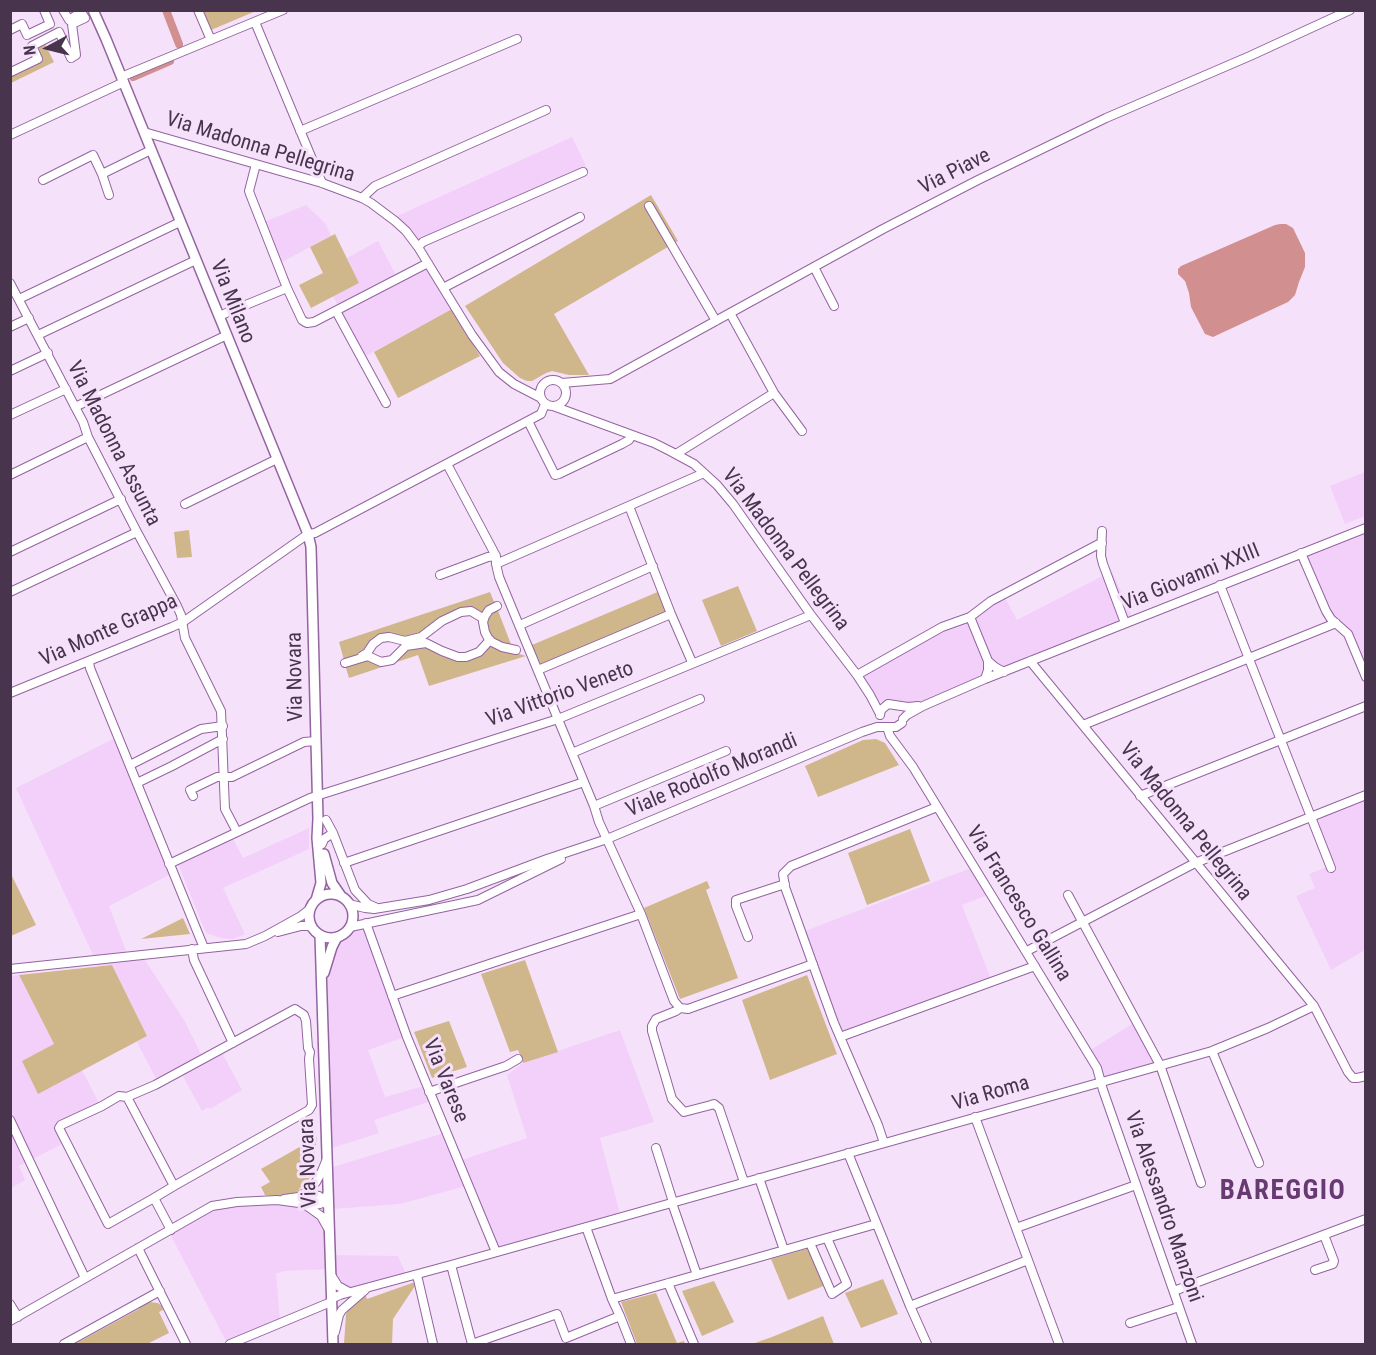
<!DOCTYPE html>
<html>
<head>
<meta charset="utf-8">
<style>
	body { margin:0 }
	#map { position:relative; width:1376px; height:1355px; overflow:hidden; background:#f6e1fb; font-family:"Roboto Condensed",sans-serif }
	canvas { display:block }
	.frame { position:absolute; inset:0; border:12px solid #48344d; pointer-events:none }
	.north { position:absolute; left:18px; top:18px; width:60px; height:60px; -webkit-text-stroke:4px #f6e1fb; paint-order:stroke; rotate:263deg; font-size:16px; font-weight:700; line-height:24px; text-align:center; color:#48344d }
	.north::after { content:''; display:block; margin:auto; width:21px; height:27px; background:#48344d; clip-path:polygon(50% 0,100% 100%,50% 72%,0 100%) }
</style>
</head>
<body>
<div id="map">
<canvas width="1376" height="1355"></canvas>
<div class="frame"></div>
<div class="north">N</div>
</div>
<script>
const ctx = document.querySelector('canvas').getContext('2d');
ctx.lineJoin = 'round';
function paint(path, color) { ctx.fillStyle = color; ctx.fill(path, 'evenodd'); }
const shape = rows => new Path2D(rows.map(r => 'M' + r).join(''));
function strokePath(path, color, width, dash) { ctx.strokeStyle = color; ctx.lineWidth = width; ctx.lineCap = dash ? 'butt' : 'round'; ctx.setLineDash(dash || []); ctx.stroke(path); }
function drawText(font, color, halo, rows, align = 'center') {
  ctx.font = font + ' "Roboto Condensed",sans-serif'; ctx.lineWidth = 6; ctx.setLineDash([]); ctx.textBaseline = 'middle'; ctx.strokeStyle = halo; ctx.fillStyle = color; for (const [text, x, y, turn = 0] of rows) {
    ctx.save(); ctx.translate(x, y); ctx.rotate((+turn || 0) * Math.PI / 180); ctx.textAlign = isNaN(turn) ? turn : align; if (halo) ctx.strokeText(text, 0, 0); ctx.fillText(text, 0, 0); ctx.restore();
  }
}
paint(shape([
	[572,137,586,166,423,241,419,244,395,217],
	[306,205,325,223,331,236,280,263,264,222],
	[378,241,397,277,426,262,454,308,366,356,333,296,359,283,347,258],
	[1365,472,1365,516,1345,524,1330,486],
	[1365,530,1365,670,1350,632,1333,618,1304,554],
	[1112,571,1133,619,922,704,881,702,871,694,860,676,1004,596,1017,620],
	[117,737,171,874,109,906,129,959,143,957,184,1020,202,1056,219,1047,242,1090,210,1109,208,1107,202,1111,179,1069,157,1081,137,1042,147,1036,112,965,98,966,16,788],
	[1365,800,1365,950,1331,970,1296,896,1315,888,1309,874,1332,865,1314,818],
	[309,828,309,849,223,888,245,934,233,939,221,938,206,933,178,864,232,837,243,858],
	[971,868,988,895,962,905,991,979,842,1033,805,931],
	[365,925,405,1037,368,1050,385,1097,424,1086,431,1101,374,1120,379,1133,329,1149,327,1105,329,1062,327,968,338,939,346,934,351,929],
	[19,975,54,1044,38,1093,82,1070,101,1107,56,1127,64,1143,19,1166,25,1180,11,1188,10,976],
	[1135,1022,1158,1064,1102,1080,1089,1051],
	[620,1030,654,1122,600,1138,622,1221,495,1257,466,1186,400,1204,332,1209,330,1168,444,1133,456,1162,527,1138,507,1075,523,1063],
	[277,1203,302,1205,314,1212,328,1232,328,1269,284,1271,276,1274,280,1320,227,1343,170,1234,213,1209,237,1205],
	[332,1255,398,1256,406,1274,348,1290,342,1286,333,1271]
]), '#f2d0fa');
paint(shape([
	[202,11,256,11,211,30],
	[43,40,54,62,11,83,11,72,38,59,32,46],
	[651,195,678,241,554,314,589,375,569,375,552,371,546,373,532,381,527,381,520,378,503,363,465,306],
	[335,234,359,283,311,308,299,285,323,273,310,247],
	[452,309,480,356,398,398,374,352],
	[189,530,192,557,177,558,174,532],
	[738,586,757,631,721,646,702,600],
	[660,591,669,613,541,665,532,645],
	[490,592,495,604,482,614,469,608,424,634,405,638,391,635,363,654,344,660,339,642],
	[497,608,512,647,492,639,486,627,487,616],
	[494,646,526,656,429,686,418,655,349,678,345,665,368,658,380,663,405,649,428,647,464,659,488,647],
	[876,739,885,743,899,765,818,797,805,766,863,740],
	[910,829,930,881,867,905,848,853],
	[11,874,36,925,11,936,10,936],
	[707,881,710,888,706,890,738,978,680,999,644,908],
	[183,918,190,934,141,939],
	[525,960,558,1052,523,1063,518,1050,510,1052,481,974],
	[112,965,147,1036,38,1094,22,1061,54,1044,19,975],
	[807,975,837,1054,770,1080,742,1000],
	[449,1021,467,1067,432,1078,414,1032],
	[317,1137,312,1171,309,1179,299,1189,299,1192,277,1196,265,1195,261,1187,270,1182,261,1169],
	[810,1248,826,1285,788,1300,771,1259],
	[883,1279,898,1314,861,1328,845,1293],
	[714,1281,734,1322,702,1336,682,1291],
	[415,1282,415,1286,393,1319,392,1344,344,1344,346,1314,349,1308,360,1298,366,1296,367,1299],
	[656,1293,677,1343,684,1341,685,1344,637,1344,621,1302],
	[149,1302,158,1303,162,1306,163,1310,159,1312,169,1333,147,1344,75,1344,139,1309,142,1304],
	[823,1316,834,1344,752,1344,772,1337]
]), '#d0b68b');
paint(shape([
	[1280,224,1286,224,1293,228,1305,253,1305,267,1299,282,1295,295,1288,302,1213,337,1205,334,1191,307,1189,293,1185,281,1178,274,1178,269,1181,266,1275,225]
]), '#d18f8f');
strokePath(shape([
	[166,10,179,44],
	[133,77,170,61]
]), '#d18f8f', 8);
const minor = shape([
	[198,10,211,40],
	[255,22,322,183],
	[10,30,22,24,27,35,50,24,44,10],
	[10,71,11,72,38,59,32,46,59,32,71,58,76,55,72,24,85,18,81,12,69,20,63,10],
	[121,77,283,10],
	[300,131,517,39],
	[144,132,322,183,362,198,371,203,395,221,406,231,418,247,472,335,499,372,514,384,541,398],
	[10,135,124,82],
	[256,164,249,191,250,194,287,288,302,320,305,322,307,323,314,322,428,263],
	[102,174,109,195],
	[43,180,93,155,102,174,151,150],
	[362,198,375,186,546,110],
	[649,206,716,321],
	[418,247,423,242,583,172],
	[814,267,834,306],
	[10,283,83,422,88,437,137,532,177,606,181,615,185,638,221,711,225,809,237,832],
	[443,288,580,217],
	[19,299,180,222],
	[336,311,386,403],
	[730,313,774,393,802,431],
	[219,316,287,288],
	[10,327,29,318],
	[38,335,196,260],
	[10,371,48,353],
	'540 393a13 13 0 1 1 26 0a13 13 0 1 1-26 0Z',
	[562,383,610,379,883,229,978,180,1106,118,1250,56,1350,10],
	[553,406,654,443,670,451,694,464,717,485,733,504,811,615,857,675,870,695,880,714],
	[75,407,227,335],
	[10,415,66,389],
	[528,421,555,475,559,474,622,444,629,440,632,435],
	[676,454,774,393],
	[447,464,496,556,496,564,499,577,594,806,599,822,641,914,674,1001,680,1008],
	[10,475,88,437],
	[185,504,277,459],
	[629,506,671,614,691,660,693,663],
	[1102,531,1101,556,1103,564,1125,623],
	[10,552,121,499],
	[1301,553,1326,611,1331,619,1348,634,1366,677],
	[496,564,704,473],
	[440,575,488,557,496,556],
	[1220,585,1331,868],
	[10,592,137,532],
	[497,606,489,610,485,616,483,622,485,632,488,638,492,642,502,647,516,650],
	[970,617,988,661],
	[520,625,653,566],
	[362,656,367,653,373,644,381,638,389,637,405,641,421,637,442,621,461,612,471,611,484,619],
	[89,661,90,668,204,948],
	[1030,661,1314,1006,1348,1072,1353,1078,1357,1078,1366,1076],
	[345,663,368,656,381,662,392,660,406,646,426,643,442,651,458,657,466,657,479,652,490,640],
	[538,670,671,614],
	[857,675,942,627,970,617,991,601,1097,545,1102,543],
	[985,679,988,670,988,661,995,667,1004,672],
	[10,693,172,627,183,622,308,534,315,533,541,414,545,404],
	[880,715,881,710,888,704,908,707,918,706],
	[903,719,907,715,923,706,985,679,1366,528],
	[1083,725,1336,623],
	[887,727,890,736,913,767,1097,1068,1103,1090,1192,1344],
	[572,753,700,699],
	[130,765,201,729,223,726],
	[137,783,172,766,223,739],
	[193,796,190,790,217,777,232,777,304,742,316,741],
	[1140,796,1366,706],
	[594,806,726,751],
	[326,820,333,833,355,890,368,904,375,907],
	[322,844,324,839,333,833],
	[344,863,584,782],
	[169,864,310,798,558,719,811,615],
	[1068,895,1160,1065,1201,1183],
	[349,904,365,908,374,909,429,900,467,889,547,859,607,839,862,732,877,727,896,727,902,723],
	[366,923,407,1037,496,1252],
	[350,927,478,900,561,859],
	[278,932,301,926,308,926,312,927],
	[748,937,736,906,736,900,785,884],
	[192,949,194,960,233,1043],
	[1027,951,1195,863,1366,795],
	[10,969,246,944,265,936,301,916,310,909],
	[392,996,641,914],
	[840,1037,1035,966],
	[1212,1051,1259,1163],
	[429,1092,506,1066,518,1059],
	[127,1097,119,1096,102,1106,61,1125,59,1128,108,1224,154,1198,174,1186,309,1110,312,1105,309,1059,310,1052,308,1048,306,1021,304,1015,295,1009,155,1085,127,1097,174,1186],
	[975,1117,1059,1344],
	[10,1120,85,1278],
	[884,1143,878,1125,834,1023,785,887,783,874,791,866,937,807],
	[656,1148,673,1202],
	[848,1153,910,1306,927,1344],
	[759,1178,784,1250],
	[744,1182,719,1108,714,1104,711,1105,684,1112,672,1099,652,1031,652,1026,656,1019,676,1011,680,1008,688,1009,813,964],
	[302,1195,316,1182,322,1171,326,1161],
	[154,1198,171,1230],
	[284,1199,313,1195,319,1196,326,1204],
	[672,1203,697,1275],
	[307,1206,321,1216,329,1230],
	[586,1227,612,1299,620,1316,631,1344],
	[1016,1228,1136,1185],
	[810,1243,832,1294,847,1284,827,1238],
	[138,1248,186,1344],
	[451,1265,472,1344,557,1314,566,1338,620,1316],
	[1315,1270,1333,1264,1334,1261,1324,1235],
	[331,1275,338,1286,349,1292],
	[417,1275,433,1344],
	[668,1283,694,1344],
	[1174,1291,1366,1219],
	[612,1299,876,1224],
	[10,1304,18,1317],
	[910,1306,1028,1260],
	[10,1321,212,1206,237,1202,277,1200,314,1205,320,1204,324,1201,328,1193],
	[1130,1323,1179,1307],
	[335,1332,339,1315,342,1310,365,1290],
	[64,1344,160,1291],
	[230,1344,331,1302,333,1298,340,1295,451,1265,1212,1051,1268,1028,1314,1006]
]);
const major = shape([
	[93,10,106,39,308,534,311,547,318,819,317,838,321,883,316,900],
	[324,854,332,883,341,896],
	'309 916a22 22 0 1 1 44 0a22 22 0 1 1-44 0Z',
	[320,935,333,1344],
	[324,973,332,947,337,937]
]);
strokePath(minor, '#93649f', 10);
strokePath(major, '#93649f', 12);
strokePath(minor, '#fff', 8);
strokePath(major, '#fff', 9);
drawText('21px', '#48344d', '#f6e1fb', [
	["Via Madonna Pellegrina",260,148,17],
	["Via Piave",955,172,-27],
	["Via Milano",232,302,68],
	["Via Madonna Assunta",113,444,63],
	["Via Madonna Pellegrina",785,550,53],
	["Via Giovanni XXIII",1191,578,-22],
	["Via Monte Grappa",109,631,-24],
	["Via Novara",296,677,-91],
	["Via Vittorio Veneto",560,695,-20],
	["Viale Rodolfo Morandi",712,776,-23],
	["Via Madonna Pellegrina",1185,822,51],
	["Via Francesco Gallina",1018,904,58],
	["Via Varese",445,1081,68],
	["Via Roma",991,1094,-16],
	["Via Novara",309,1163,-92],
	["Via Alessandro Manzoni",1163,1207,71]
]);
ctx.letterSpacing = '1.5px';
drawText('bold 27px', '#673b72', '#f6e1fb', [
	["BAREGGIO",1283,1192]
]);
ctx.letterSpacing = '0px';
</script>
</body>
</html>
